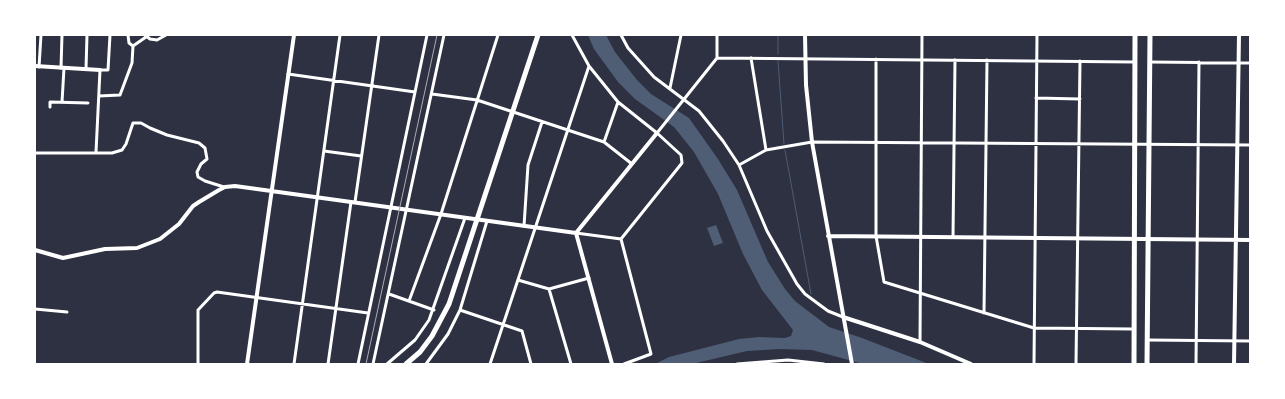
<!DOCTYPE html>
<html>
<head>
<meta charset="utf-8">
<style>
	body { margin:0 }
	#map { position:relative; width:1285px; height:399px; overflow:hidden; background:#2d3142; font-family:"PT Sans Narrow",sans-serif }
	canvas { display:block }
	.frame { position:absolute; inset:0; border:36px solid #fff; pointer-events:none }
</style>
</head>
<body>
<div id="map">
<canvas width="1285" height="399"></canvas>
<div class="frame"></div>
</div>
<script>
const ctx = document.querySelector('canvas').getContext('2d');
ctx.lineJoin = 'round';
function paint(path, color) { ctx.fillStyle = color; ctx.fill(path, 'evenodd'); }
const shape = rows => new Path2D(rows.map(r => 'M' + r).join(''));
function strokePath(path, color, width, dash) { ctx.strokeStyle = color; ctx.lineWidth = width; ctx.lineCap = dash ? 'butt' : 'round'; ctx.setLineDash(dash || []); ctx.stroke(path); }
paint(shape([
	[588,35,606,35,615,52,637,80,651,94,689,118,718,159,737,190,768,262,785,289,795,301,829,327,862,338,929,364,863,364,812,350,780,349,747,351,692,364,655,364,669,357,739,339,759,337,785,338,791,336,793,330,762,290,743,254,718,194,694,152,674,127,635,99,618,82,594,49],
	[716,225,723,243,714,246,707,228]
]), '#4f5d75');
strokePath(shape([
	[778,54,778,35],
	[778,61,784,144],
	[785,150,811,294]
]), '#4f5d75', 1);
strokePath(shape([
	[128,35,129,43,133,46,146,37],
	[145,35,150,39,157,40,166,35],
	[572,35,589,66,618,102,657,133,681,155,682,163,621,239],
	[621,35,628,48,654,77,699,111,723,141,739,165,767,231,797,284,805,294,828,311,843,317],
	[717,58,1134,62],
	[751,58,766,150],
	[876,59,876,236,884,282,1034,328,1133,329],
	[1150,62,1250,63],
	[39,67,41,35],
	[61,68,62,35],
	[86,69,87,35],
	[288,74,415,92],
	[670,88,681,35],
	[432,94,477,100,604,142,632,164],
	[99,96,120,95,132,63,133,46],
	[1036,98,1080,99],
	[62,102,64,68],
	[50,107,50,102,88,103],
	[657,133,717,58,717,35],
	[604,142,618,102],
	[324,151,361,156],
	[96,152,100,70,108,70,110,35],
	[35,153,112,153,122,150,126,144,133,123,141,123,150,128,167,135,199,143,205,148,207,159,201,164,197,172,198,177,205,181,224,187],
	[739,165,766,150,812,142,1250,145],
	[355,202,379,35],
	[524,226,528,165,542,122],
	[576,233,621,239],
	[953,237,955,60],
	[621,239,651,354,624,364],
	[518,280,549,289,589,278],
	[549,289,571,364],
	[389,294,434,310],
	[409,301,441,214,498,35],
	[35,309,67,312],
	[460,310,522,331,531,364],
	[984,313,987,60],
	[1147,340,1250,341],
	[920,342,922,35],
	[198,364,198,310,214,293,217,292,368,313],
	[294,364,340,35],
	[328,364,351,202],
	[358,364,427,35],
	[373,364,444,35],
	[387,364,415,340,429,320,465,218],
	[426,364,448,334,460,310,487,221],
	[490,364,589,66],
	[737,364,788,360,824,364],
	[1034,364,1037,35],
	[1076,364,1080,61],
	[1196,364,1199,62]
]), '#fff', 3);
strokePath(shape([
	[805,35,806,85,812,142,852,364],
	[35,66,100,70],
	[576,233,612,364],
	[576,233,657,133],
	[828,236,1250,240],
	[35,250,63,258,105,249,137,248,160,239,179,224,193,206,199,202,219,190,225,187,235,186,576,233],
	[843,317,920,342,971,364],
	[247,364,294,35],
	[1234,364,1239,35]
]), '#fff', 4);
strokePath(shape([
	[1134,364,1135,35],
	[1147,364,1150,35]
]), '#fff', 5);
strokePath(shape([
	[406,364,420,352,432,336,449,304,538,35]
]), '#fff', 5);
strokePath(shape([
	[366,364,437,35]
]), '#abadb3', 1);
</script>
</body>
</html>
